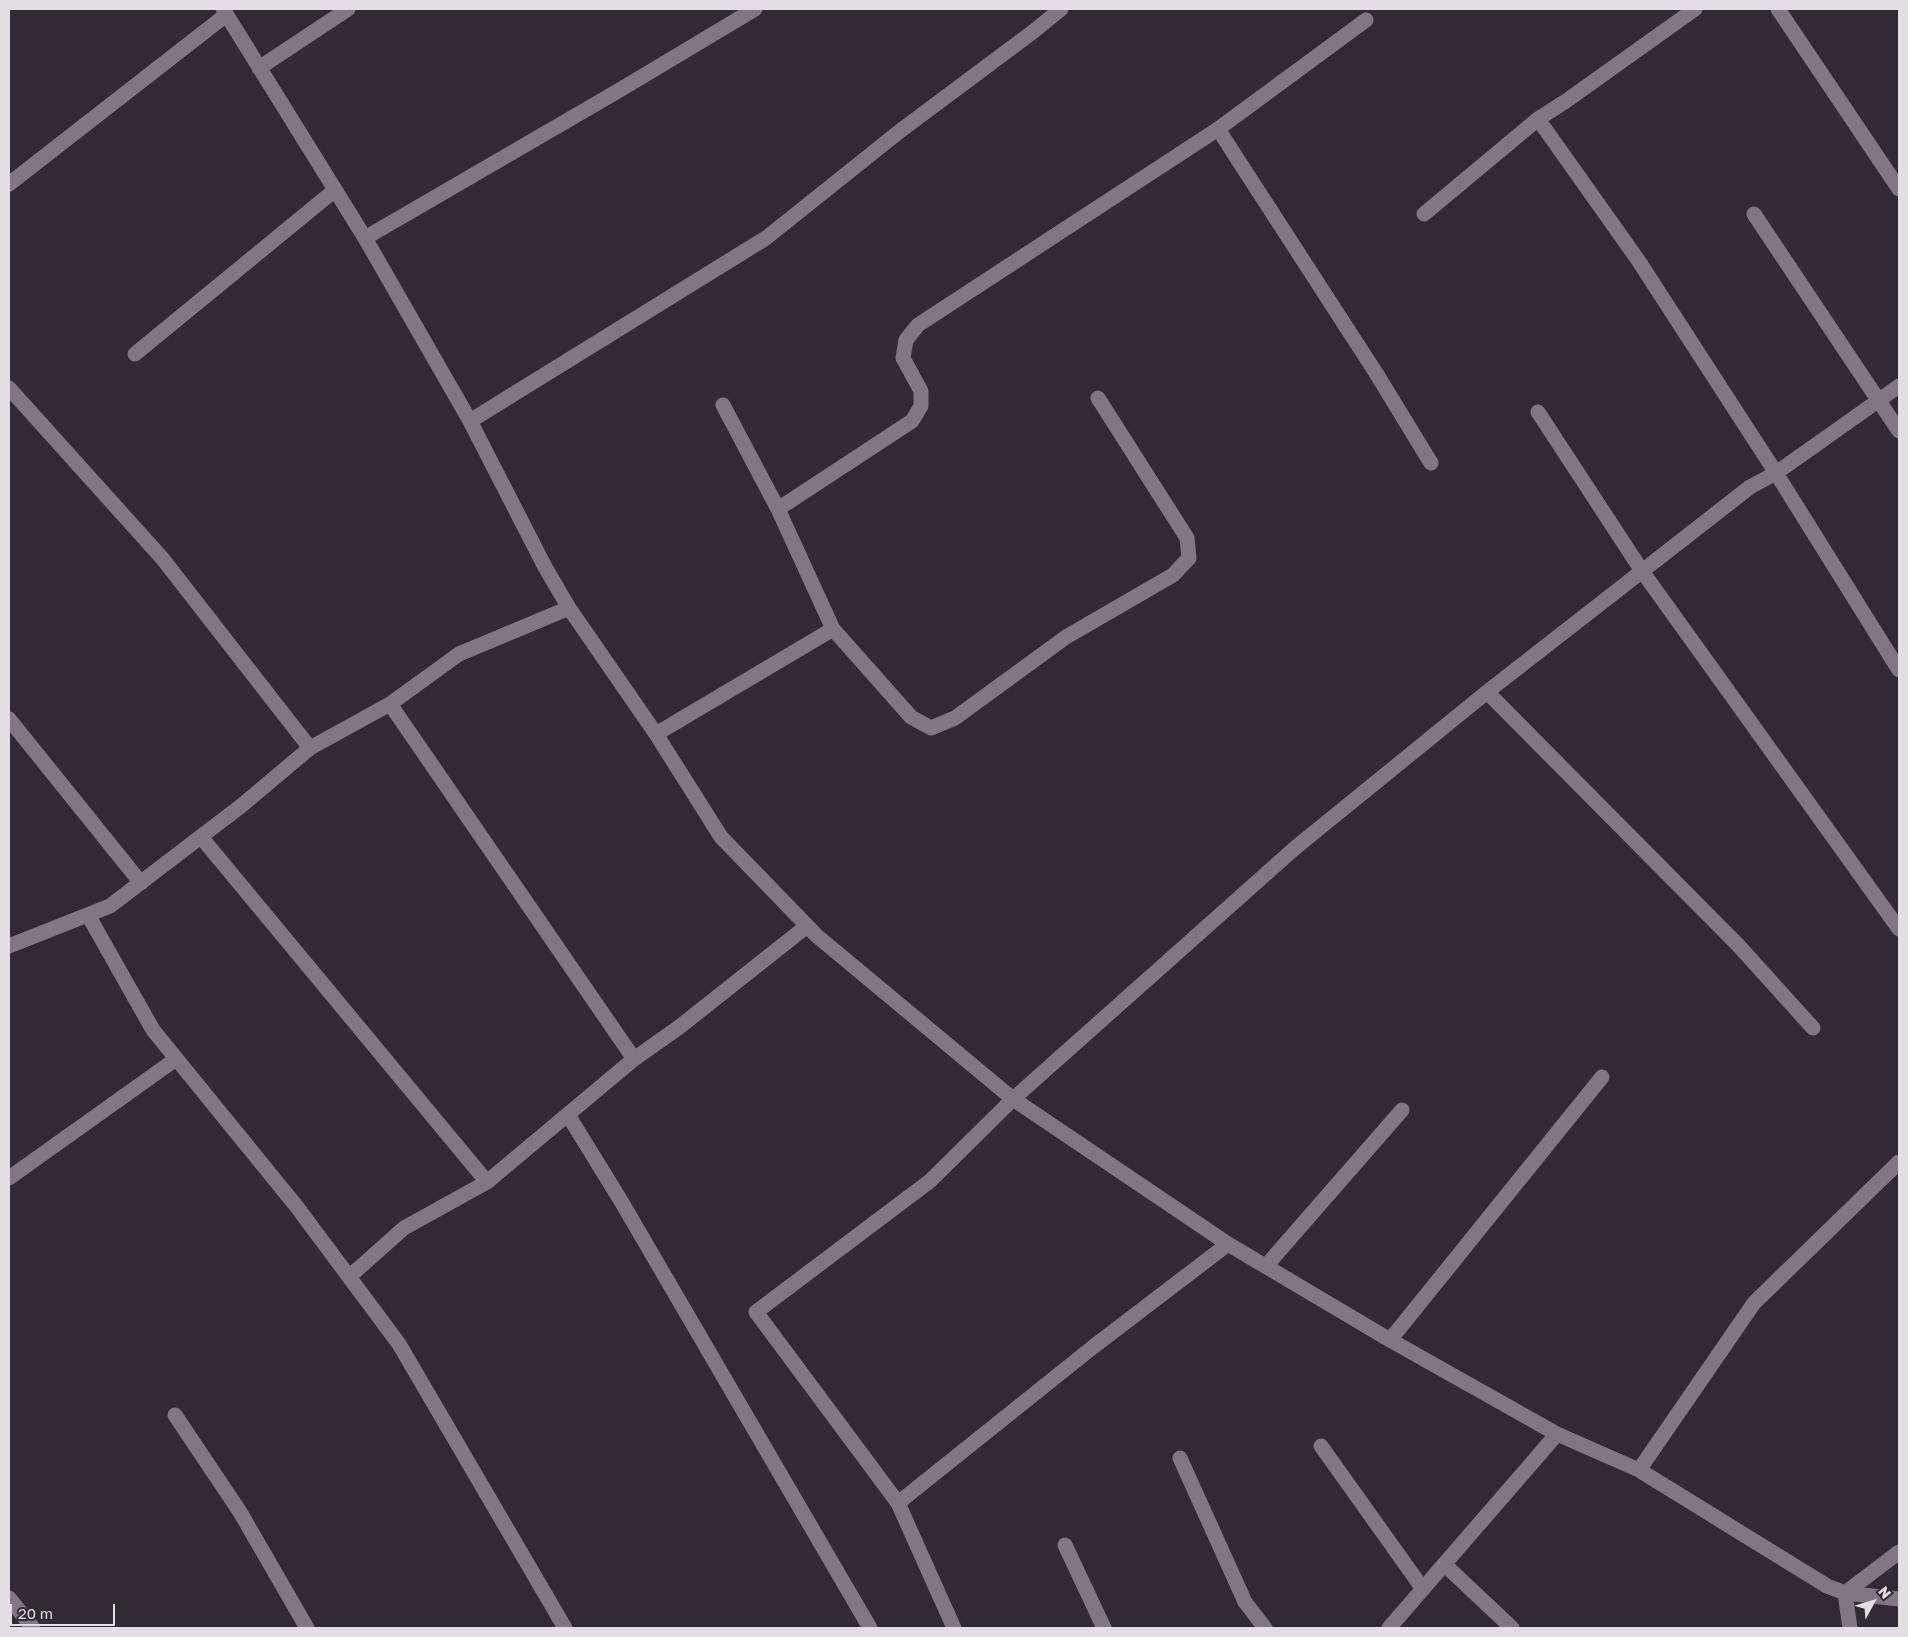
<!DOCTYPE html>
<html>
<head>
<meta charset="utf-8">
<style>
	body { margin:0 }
	#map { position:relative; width:1908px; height:1637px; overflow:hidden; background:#332934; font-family:"Golos Text",sans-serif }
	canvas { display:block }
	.frame { position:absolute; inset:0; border:10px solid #e4dde4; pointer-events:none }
	.north { position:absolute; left:1848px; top:1577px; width:50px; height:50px; -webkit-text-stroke:4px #332934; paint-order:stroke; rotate:51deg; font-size:14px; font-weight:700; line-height:20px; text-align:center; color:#e4dde4 }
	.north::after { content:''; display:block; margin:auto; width:18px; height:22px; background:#e4dde4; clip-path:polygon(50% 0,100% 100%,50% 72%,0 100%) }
	.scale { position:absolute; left:10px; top:1604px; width:105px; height:22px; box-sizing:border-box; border:2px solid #e4dde4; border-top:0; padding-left:6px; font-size:15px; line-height:18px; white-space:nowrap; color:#e4dde4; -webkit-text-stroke:4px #332934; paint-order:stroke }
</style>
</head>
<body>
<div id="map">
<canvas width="1908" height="1637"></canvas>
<div class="frame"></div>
<div class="north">N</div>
<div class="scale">20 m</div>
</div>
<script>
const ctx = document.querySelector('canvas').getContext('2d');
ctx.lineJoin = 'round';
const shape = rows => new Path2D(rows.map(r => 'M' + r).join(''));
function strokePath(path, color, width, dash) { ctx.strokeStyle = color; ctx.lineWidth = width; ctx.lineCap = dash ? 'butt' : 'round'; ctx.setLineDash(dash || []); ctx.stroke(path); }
strokePath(shape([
	[223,9,365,238,470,421,545,567,569,608,656,734,721,837,817,936,1013,1099,1228,1244,1390,1340,1557,1434,1639,1470,1827,1586,1845,1593,1899,1599],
	[1778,9,1899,189],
	[259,68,348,9],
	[1538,119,1638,260,1776,473,1899,670],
	[1218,129,1376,373,1431,463],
	[9,184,226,15],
	[1424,214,1538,119,1566,101,1695,9],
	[1754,214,1899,431],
	[365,238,618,91,755,9],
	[135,354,335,190],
	[9,388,162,558,310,748],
	[723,405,778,509,833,629,911,717,931,728,955,718,1066,637,1173,575,1189,558,1187,538,1098,398],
	[1538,412,1642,571,1899,929],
	[470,421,766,238,900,131,1034,31,1061,9],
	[778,509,912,421,921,406,921,391,903,358,906,340,918,325,1218,129,1366,20],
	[1487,692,1738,945,1813,1028],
	[390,704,634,1059],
	[9,719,141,883],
	[656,734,833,629],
	[201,837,487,1182],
	[88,915,153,1030,297,1207,399,1344,565,1628],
	[9,946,110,906,241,806,310,748,390,704,459,654,569,608],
	[568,1115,621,1201,870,1628],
	[9,1178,176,1059],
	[1266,1266,1402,1110],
	[349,1277,404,1228,487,1182,634,1059,678,1028,807,926],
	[1390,1340,1602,1077],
	[175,1415,240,1512,307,1628],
	[1321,1446,1423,1589],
	[1180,1458,1245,1602,1265,1628],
	[1639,1470,1754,1303,1899,1162],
	[898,1503,1093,1347,1228,1244],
	[1065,1545,1104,1628],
	[1444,1564,1512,1628],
	[9,1598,33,1628],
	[954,1628,898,1503,756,1312,930,1181,1013,1099,1295,848,1487,692,1750,487,1776,473,1899,386],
	[1389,1628,1557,1434],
	[1850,1628,1845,1593,1899,1552]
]), '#827684', 15);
</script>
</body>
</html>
